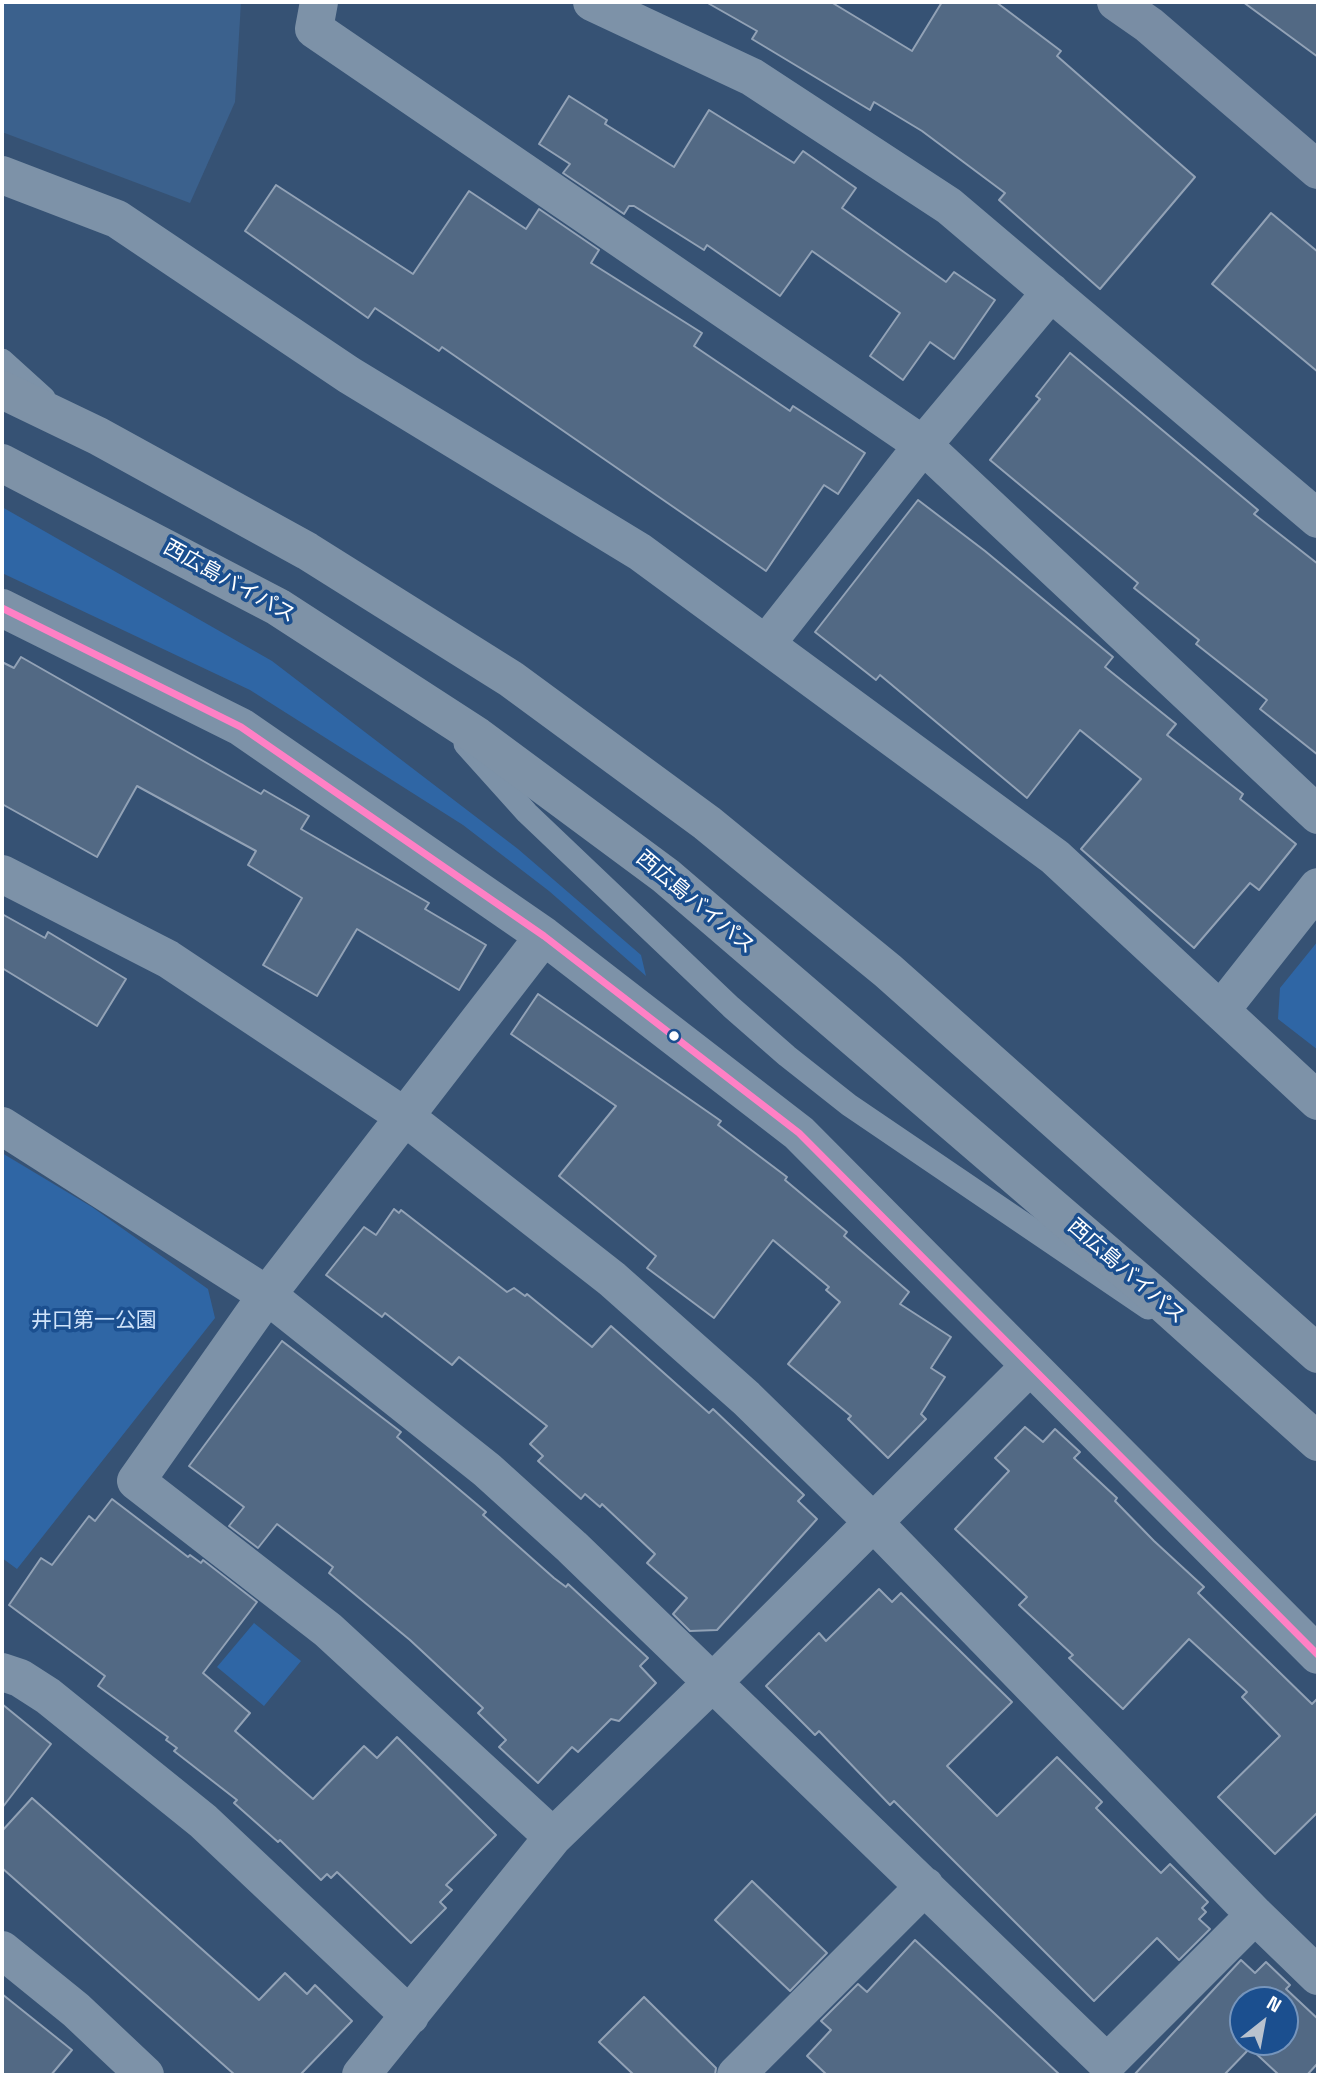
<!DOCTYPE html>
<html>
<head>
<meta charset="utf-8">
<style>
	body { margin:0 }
	#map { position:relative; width:1320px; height:2077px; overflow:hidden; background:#365274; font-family:"Space Grotesk",sans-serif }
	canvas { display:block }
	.frame { position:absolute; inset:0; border:4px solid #fff; pointer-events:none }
	.north { position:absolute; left:1229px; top:1986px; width:70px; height:70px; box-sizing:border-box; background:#1b4f8f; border:2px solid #7695bc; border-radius:50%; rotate:31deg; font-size:19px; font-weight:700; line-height:28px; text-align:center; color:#fff }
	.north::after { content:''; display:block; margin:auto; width:24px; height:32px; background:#b9c2ce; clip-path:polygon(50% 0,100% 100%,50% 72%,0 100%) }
</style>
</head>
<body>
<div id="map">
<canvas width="1320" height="2077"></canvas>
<div class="frame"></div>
<div class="north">N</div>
</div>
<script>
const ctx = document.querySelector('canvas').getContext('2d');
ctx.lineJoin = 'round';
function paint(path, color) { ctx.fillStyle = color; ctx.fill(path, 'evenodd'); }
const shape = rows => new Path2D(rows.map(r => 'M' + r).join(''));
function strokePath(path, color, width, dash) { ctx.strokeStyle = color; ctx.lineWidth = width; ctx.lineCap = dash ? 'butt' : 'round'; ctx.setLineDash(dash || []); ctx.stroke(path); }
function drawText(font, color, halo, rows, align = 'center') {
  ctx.font = font + ' "Space Grotesk","Noto Sans JP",sans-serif'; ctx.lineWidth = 7; ctx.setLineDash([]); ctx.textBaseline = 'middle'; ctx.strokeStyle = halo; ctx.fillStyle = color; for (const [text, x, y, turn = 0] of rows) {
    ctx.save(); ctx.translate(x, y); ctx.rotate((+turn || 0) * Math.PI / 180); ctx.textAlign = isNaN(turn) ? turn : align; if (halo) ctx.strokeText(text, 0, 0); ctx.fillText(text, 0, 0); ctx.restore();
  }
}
paint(shape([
	[2,507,272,661,518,849,641,955,646,976,549,891,463,825,250,690,2,573],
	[1318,941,1318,1050,1278,1019,1280,988],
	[2,1153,92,1207,208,1289,215,1318,17,1569,2,1558],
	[254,1623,301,1661,264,1706,217,1667]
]), '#2f66a5');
paint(shape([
	[2,2,241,2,235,102,190,203,2,132]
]), '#3b618d');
const building = shape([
	[706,2,831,2,912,51,942,2,996,2,1061,51,1057,56,1195,177,1100,289,999,200,1005,193,922,131,874,102,870,110,752,39,757,31,706,2],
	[1243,2,1318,2,1318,57,1243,2],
	[569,96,607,120,605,124,674,167,709,110,794,163,803,151,856,188,842,208,946,282,954,272,995,300,954,359,930,342,903,380,870,356,900,313,812,251,780,296,707,245,704,250,634,206,629,206,624,214,563,173,570,164,539,144,569,96],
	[276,185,413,274,469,191,526,229,539,209,599,250,591,263,702,333,694,346,790,411,793,406,865,453,838,494,824,485,766,571,442,347,439,351,375,308,368,318,245,231,276,185],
	[1271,213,1318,252,1318,372,1212,284,1271,213],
	[1070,353,1258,510,1254,514,1318,564,1318,755,1260,709,1267,700,1196,644,1199,640,1134,588,1138,583,990,460,1040,399,1036,396,1070,353],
	[918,500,985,551,1113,657,1105,667,1176,724,1167,735,1243,794,1240,799,1296,844,1259,890,1250,883,1194,948,1081,849,1141,779,1080,730,1027,798,880,675,876,680,815,632,918,500],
	[21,657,261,794,264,790,309,816,301,829,429,903,425,909,486,945,459,990,357,929,317,996,263,965,302,898,248,865,256,851,137,786,97,857,2,804,2,662,14,668,21,657],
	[2,914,45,938,48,932,126,979,97,1026,2,968,2,914],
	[538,994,721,1121,718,1125,787,1177,785,1180,847,1232,844,1236,909,1292,900,1304,951,1337,931,1368,945,1377,921,1414,926,1419,888,1458,848,1419,851,1416,788,1364,840,1302,826,1290,829,1287,773,1240,714,1318,647,1268,656,1256,559,1176,616,1106,511,1034,538,994],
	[394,1209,399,1213,401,1210,507,1292,514,1288,525,1296,527,1294,592,1347,611,1326,709,1413,713,1409,804,1495,798,1501,817,1519,717,1630,690,1631,673,1614,687,1598,647,1563,655,1554,602,1504,600,1507,585,1494,581,1499,538,1461,543,1456,530,1444,547,1426,459,1357,452,1365,385,1313,382,1317,326,1275,364,1227,376,1235,394,1209],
	[282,1341,401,1432,397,1437,486,1512,483,1515,554,1578,566,1587,568,1584,648,1658,640,1666,656,1683,619,1721,611,1719,578,1752,572,1747,538,1783,499,1747,506,1740,478,1713,483,1708,410,1640,329,1573,333,1567,277,1524,258,1548,229,1526,244,1507,189,1466,282,1341],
	[1025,1427,1043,1442,1055,1429,1080,1452,1074,1458,1117,1498,1115,1501,1154,1541,1204,1587,1198,1593,1312,1704,1318,1698,1318,1812,1275,1854,1218,1797,1280,1736,1242,1697,1247,1692,1189,1639,1123,1709,1069,1658,1073,1655,1019,1605,1027,1597,955,1529,1009,1471,995,1458,1025,1427],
	[112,1499,188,1557,190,1555,201,1563,203,1560,257,1602,203,1673,250,1713,235,1731,313,1799,364,1746,377,1758,397,1737,496,1835,446,1885,452,1890,440,1902,446,1908,411,1943,337,1872,331,1878,327,1874,321,1880,280,1840,278,1842,234,1803,237,1800,174,1751,177,1748,166,1740,168,1737,98,1686,105,1676,9,1605,41,1558,52,1565,89,1516,95,1521,112,1499],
	[879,1589,892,1602,901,1593,1012,1702,947,1766,997,1816,1057,1757,1102,1802,1096,1808,1161,1873,1170,1864,1208,1902,1202,1908,1206,1912,1199,1919,1210,1929,1179,1960,1157,1938,1094,2001,894,1801,890,1805,819,1731,815,1735,766,1686,819,1633,826,1641,879,1589],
	[2,1704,51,1744,2,1808,2,1704],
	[32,1798,259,2000,285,1973,307,1994,315,1985,352,2021,300,2075,235,2075,2,1868,2,1831,32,1798],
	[752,1881,827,1953,790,1991,715,1920,752,1881],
	[915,1940,994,2013,1060,2075,827,2075,807,2056,831,2030,821,2021,858,1984,867,1992,915,1940],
	[1241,1960,1255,1973,1266,1962,1290,1985,1286,1989,1318,2019,1318,2063,1307,2075,1279,2075,1250,2048,1224,2075,1134,2075,1241,1960],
	[1243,2000,1285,2000,1285,2042,1243,2042,1243,2000],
	[2,1994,72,2050,51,2075,2,2075,2,1994],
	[644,1997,716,2068,715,2075,634,2075,599,2042,644,1997]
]);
paint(building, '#526984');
strokePath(building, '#92a2b6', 2);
strokePath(shape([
	[2,360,44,398],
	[465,744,527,813,731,1007,787,1056,849,1105,1148,1308]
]), '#7d92a8', 23);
strokePath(shape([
	[319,2,314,29,923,445,1318,815],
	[592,2,752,77,949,206,1318,519],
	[2,175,117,219,349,375,640,552,1055,857,1318,1101],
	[2,608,241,727,544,936,799,1133,1318,1655],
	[766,644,923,445,1051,292],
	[2,874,168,959,404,1116,612,1279,746,1398,874,1523,1255,1915,1318,1976],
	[544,936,267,1295,136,1481,328,1630,553,1837],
	[1221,1010,1318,887],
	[2,1126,267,1295,487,1470,572,1547,1107,2063,1255,1915],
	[2,1672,20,1678,48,1696,203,1821,410,2016],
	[2,1950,76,2010,145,2075],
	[361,2075,553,1837,713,1682,1030,1366],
	[736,2075,925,1886]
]), '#7d92a8', 38);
strokePath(shape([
	[1116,2,1149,25,1318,170]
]), '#798da4', 38);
strokePath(shape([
	[2,390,98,436,307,551,511,679,707,823,888,971,1318,1354],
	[2,463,278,607,477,736,666,876,1153,1294,1318,1442]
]), '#7e92a7', 38);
strokePath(shape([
	[2,608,241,727,544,936,799,1133,1318,1655]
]), '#ff80c5', 7);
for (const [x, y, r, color] of [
	[674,1036,6,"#fff"]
]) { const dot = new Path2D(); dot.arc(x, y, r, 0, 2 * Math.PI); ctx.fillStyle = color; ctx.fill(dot); strokePath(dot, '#1b4f8f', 2.5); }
drawText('21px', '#fff', '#1b4f8f', [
	["西広島バイパス",229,582,29],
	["西広島バイパス",695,903,40],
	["西広島バイパス",1126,1272,41]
]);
drawText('21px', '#cfe3fa', '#1b4f8f', [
	["井口第一公園",94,1321]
]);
</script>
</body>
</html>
